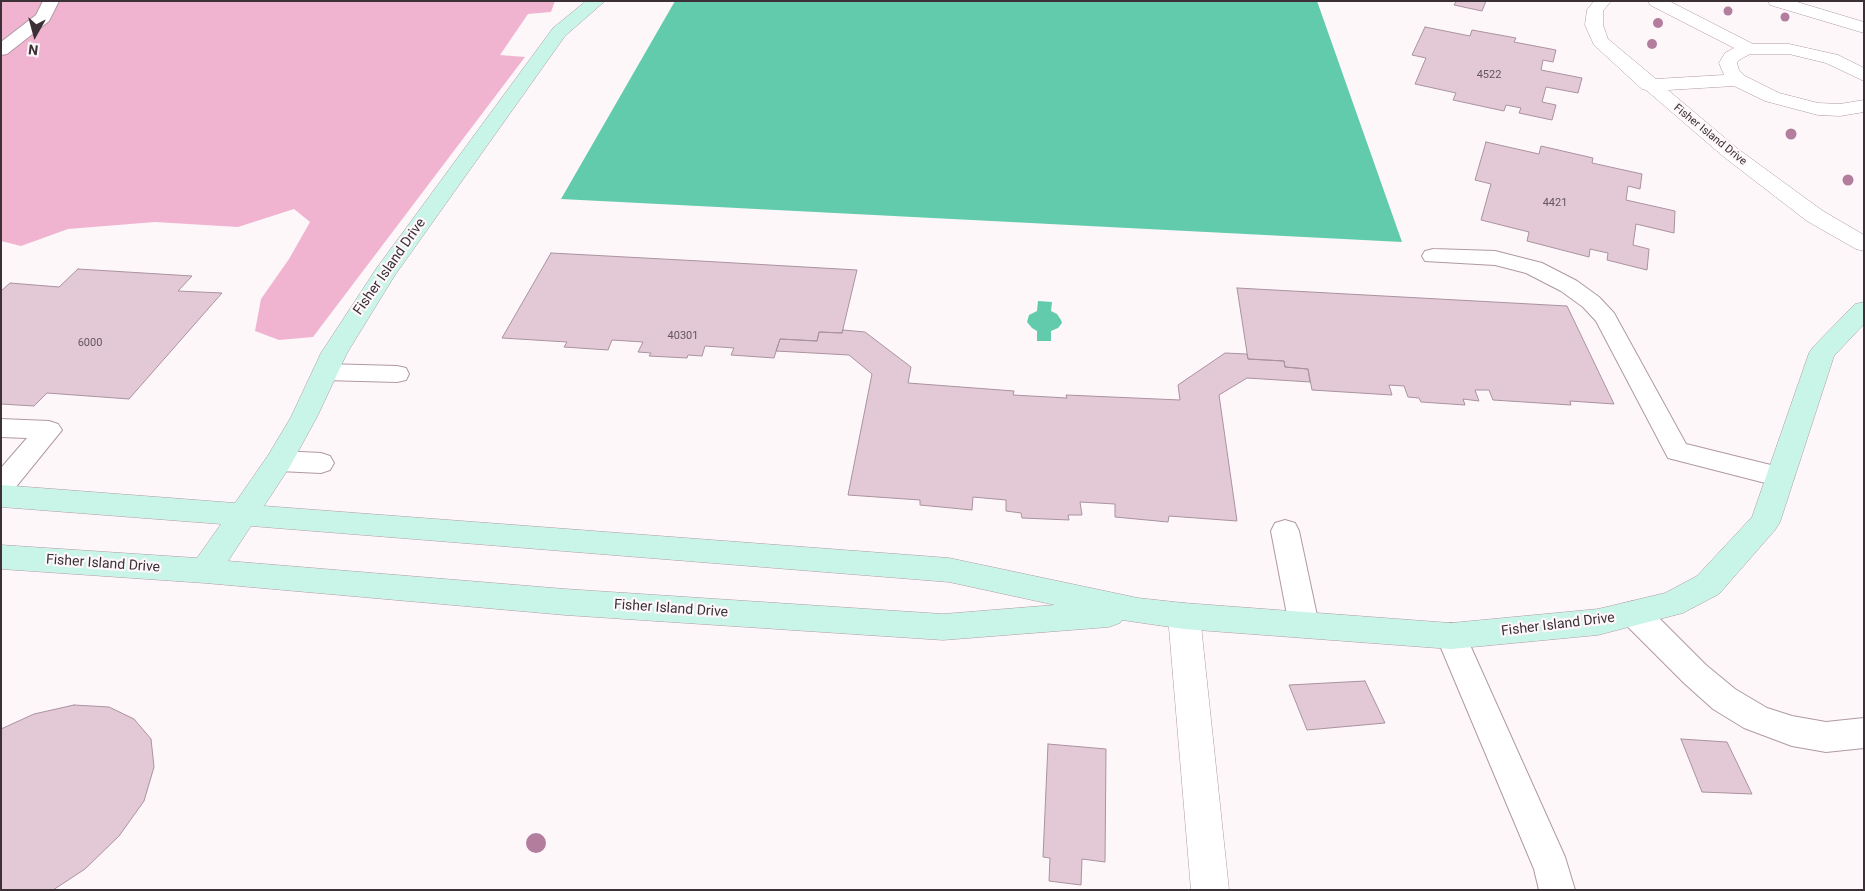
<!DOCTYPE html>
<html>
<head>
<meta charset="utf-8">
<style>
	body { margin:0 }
	#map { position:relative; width:1865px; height:891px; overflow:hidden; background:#fdf7fa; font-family:Roboto,sans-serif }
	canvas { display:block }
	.frame { position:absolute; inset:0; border:2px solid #3a3035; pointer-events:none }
	.north { position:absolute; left:10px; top:10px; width:50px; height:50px; -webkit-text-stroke:4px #fdf7fa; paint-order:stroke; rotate:187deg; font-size:14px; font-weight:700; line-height:20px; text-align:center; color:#3a3035 }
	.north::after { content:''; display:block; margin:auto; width:18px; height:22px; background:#3a3035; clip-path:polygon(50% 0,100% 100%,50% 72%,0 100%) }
</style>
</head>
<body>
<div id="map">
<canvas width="1865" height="891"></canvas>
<div class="frame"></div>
<div class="north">N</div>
</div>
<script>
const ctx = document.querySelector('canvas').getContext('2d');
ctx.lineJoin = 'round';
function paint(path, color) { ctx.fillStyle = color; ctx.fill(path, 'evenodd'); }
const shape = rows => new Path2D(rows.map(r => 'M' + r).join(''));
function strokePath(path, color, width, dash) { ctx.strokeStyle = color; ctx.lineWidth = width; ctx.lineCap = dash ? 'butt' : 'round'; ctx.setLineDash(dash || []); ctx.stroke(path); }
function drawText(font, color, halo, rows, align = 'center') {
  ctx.font = font + ' Roboto,sans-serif'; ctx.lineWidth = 4.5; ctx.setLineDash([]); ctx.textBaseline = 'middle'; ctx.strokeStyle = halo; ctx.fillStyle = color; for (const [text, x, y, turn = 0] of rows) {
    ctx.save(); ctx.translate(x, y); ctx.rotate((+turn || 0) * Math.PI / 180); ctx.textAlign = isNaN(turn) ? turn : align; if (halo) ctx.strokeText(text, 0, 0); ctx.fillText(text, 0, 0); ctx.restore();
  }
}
paint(shape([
	[1,1,555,1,551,12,528,14,500,55,525,57,313,337,279,340,255,331,261,299,289,259,310,222,294,209,238,227,155,222,68,229,21,246,1,241]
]), '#f0b4d1');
paint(shape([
	[675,1,1317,1,1402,242,561,199],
	[1038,301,1052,302,1051,311,1057,314,1061,320,1062,323,1058,328,1051,331,1051,341,1037,341,1037,331,1032,328,1027,322,1029,315,1037,311]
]), '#62cbac');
const building = shape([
	[1454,1,1486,1,1482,11,1454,5,1456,2,1454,1],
	[1425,27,1470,36,1472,30,1516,38,1514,42,1556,50,1553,62,1543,60,1541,70,1582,78,1578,93,1546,87,1542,102,1556,105,1552,120,1519,113,1521,108,1506,105,1504,111,1453,100,1456,93,1415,84,1426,58,1412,55,1425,27],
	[1486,142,1539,154,1541,146,1593,158,1592,163,1642,174,1640,189,1628,186,1626,200,1675,211,1674,233,1636,224,1633,245,1649,249,1647,270,1607,260,1608,253,1590,249,1589,257,1527,241,1529,232,1481,220,1491,184,1475,180,1486,142],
	[551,253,700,261,857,270,842,333,819,332,817,341,780,339,774,358,731,355,734,348,705,346,702,356,688,355,687,358,649,356,651,353,638,352,643,342,612,340,608,350,564,347,567,342,502,338,551,253],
	[78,269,192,276,178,291,222,293,129,399,47,393,34,406,1,404,1,291,10,283,59,287,78,269],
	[1237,288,1567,306,1614,404,1570,401,1571,405,1493,400,1489,390,1475,390,1479,401,1463,399,1465,405,1421,402,1419,398,1408,397,1404,386,1389,385,1392,395,1312,390,1308,369,1285,367,1284,361,1248,359,1237,288],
	[843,330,865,332,911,367,908,383,1014,391,1013,395,1067,398,1066,395,1180,400,1178,385,1225,353,1247,354,1248,359,1284,361,1285,367,1308,369,1310,382,1247,378,1219,395,1237,521,1169,516,1168,522,1115,517,1115,504,1080,502,1082,515,1068,515,1069,520,1022,518,1021,513,1006,511,1006,500,973,497,972,510,920,505,920,500,848,495,872,374,849,355,776,351,780,339,817,341,819,332,842,333,843,330],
	[1365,681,1385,723,1307,730,1289,685,1365,681],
	[74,705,109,707,134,719,151,739,154,767,144,801,119,836,85,869,53,890,1,890,1,729,34,714,74,705],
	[1681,739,1727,742,1752,794,1702,792,1681,739],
	[1048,744,1106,749,1105,862,1082,859,1081,885,1049,881,1050,858,1043,857,1048,744]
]);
paint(building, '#e2c9d5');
strokePath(building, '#aa929e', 1);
const lane = shape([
	[43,1,59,1,49,21,7,54,1,55,1,42,36,15,43,1],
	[1433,249,1495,251,1542,263,1577,281,1599,297,1614,313,1686,444,1791,470,1794,477,1791,484,1781,487,1668,458,1596,321,1583,307,1561,291,1526,273,1495,265,1425,261,1422,256,1425,251,1433,249],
	[325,364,397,366,406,368,409,374,406,380,397,382,325,380,316,378,313,372,316,366,325,364],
	[1,419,49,421,58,424,62,430,11,493,1,496,1,468,27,438,1,437,1,419],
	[279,451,321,453,330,456,334,463,330,470,321,473,279,471,270,468,266,461,270,454,279,451],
	[1285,520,1295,523,1299,531,1319,625,1315,634,1304,637,1293,634,1289,625,1271,531,1275,523,1285,520],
	[1634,601,1645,604,1706,665,1735,689,1767,708,1792,716,1826,722,1864,718,1864,748,1826,752,1792,746,1744,728,1713,709,1684,683,1623,622,1619,613,1623,604,1634,601],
	[1451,623,1462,627,1466,636,1565,857,1575,890,1539,890,1534,869,1436,636,1440,627,1451,623]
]);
const street = shape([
	[1594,1,1611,1,1603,11,1603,25,1608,39,1656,79,1724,75,1719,63,1725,53,1734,48,1650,5,1648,1,1669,1,1753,44,1789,44,1838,55,1864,68,1864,81,1826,63,1789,54,1750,54,1739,60,1737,63,1739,70,1745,76,1779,93,1818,103,1840,104,1864,100,1864,112,1840,116,1818,115,1765,101,1734,86,1668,90,1738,149,1823,211,1864,235,1864,251,1856,249,1807,221,1724,157,1646,90,1642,89,1594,45,1585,25,1587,10,1594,1],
	[1768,1,1794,1,1864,22,1864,33,1770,5,1768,1],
	[1184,603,1195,607,1200,616,1229,890,1191,890,1168,616,1173,607,1184,603]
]);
const secondary = shape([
	[586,1,605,1,565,36,395,275,347,353,317,417,289,468,264,506,949,558,1138,598,1184,603,1451,623,1598,609,1665,593,1697,576,1752,517,1809,353,1813,347,1855,304,1864,302,1864,324,1834,356,1780,522,1775,530,1719,594,1683,613,1598,635,1451,649,1184,629,1122,620,1120,623,1109,627,943,640,565,615,205,583,1,569,1,545,197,558,221,524,1,507,1,485,235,503,269,454,291,417,321,353,376,269,553,28,586,1],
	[251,526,949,582,1055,605,943,614,565,589,228,561,251,526]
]);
strokePath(lane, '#b099a4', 2);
strokePath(street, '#b099a4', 1);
strokePath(secondary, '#b099a4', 1);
paint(lane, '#fff');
paint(street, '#fff');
paint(secondary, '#c9f4e8');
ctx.fillStyle = '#b37d9e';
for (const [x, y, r] of [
	[1728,11,4.5],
	[1785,17,4.5],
	[1658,23,5],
	[1652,44,5],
	[1791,134,5.5],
	[1848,180,5.5],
	[536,843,10]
]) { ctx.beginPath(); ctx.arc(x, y, r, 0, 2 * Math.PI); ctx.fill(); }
drawText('11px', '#64565d', null, [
	["4522",1489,75],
	["4421",1555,203],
	["40301",683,336],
	["6000",90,343]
]);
drawText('11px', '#3a3035', '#fdf7fa', [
	["Fisher Island Drive",1710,135,39]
]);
drawText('14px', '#3a3035', '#fdf7fa', [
	["Fisher Island Drive",390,267,-55],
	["Fisher Island Drive",103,564,4],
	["Fisher Island Drive",671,609,4],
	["Fisher Island Drive",1558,625,-7]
]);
</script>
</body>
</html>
